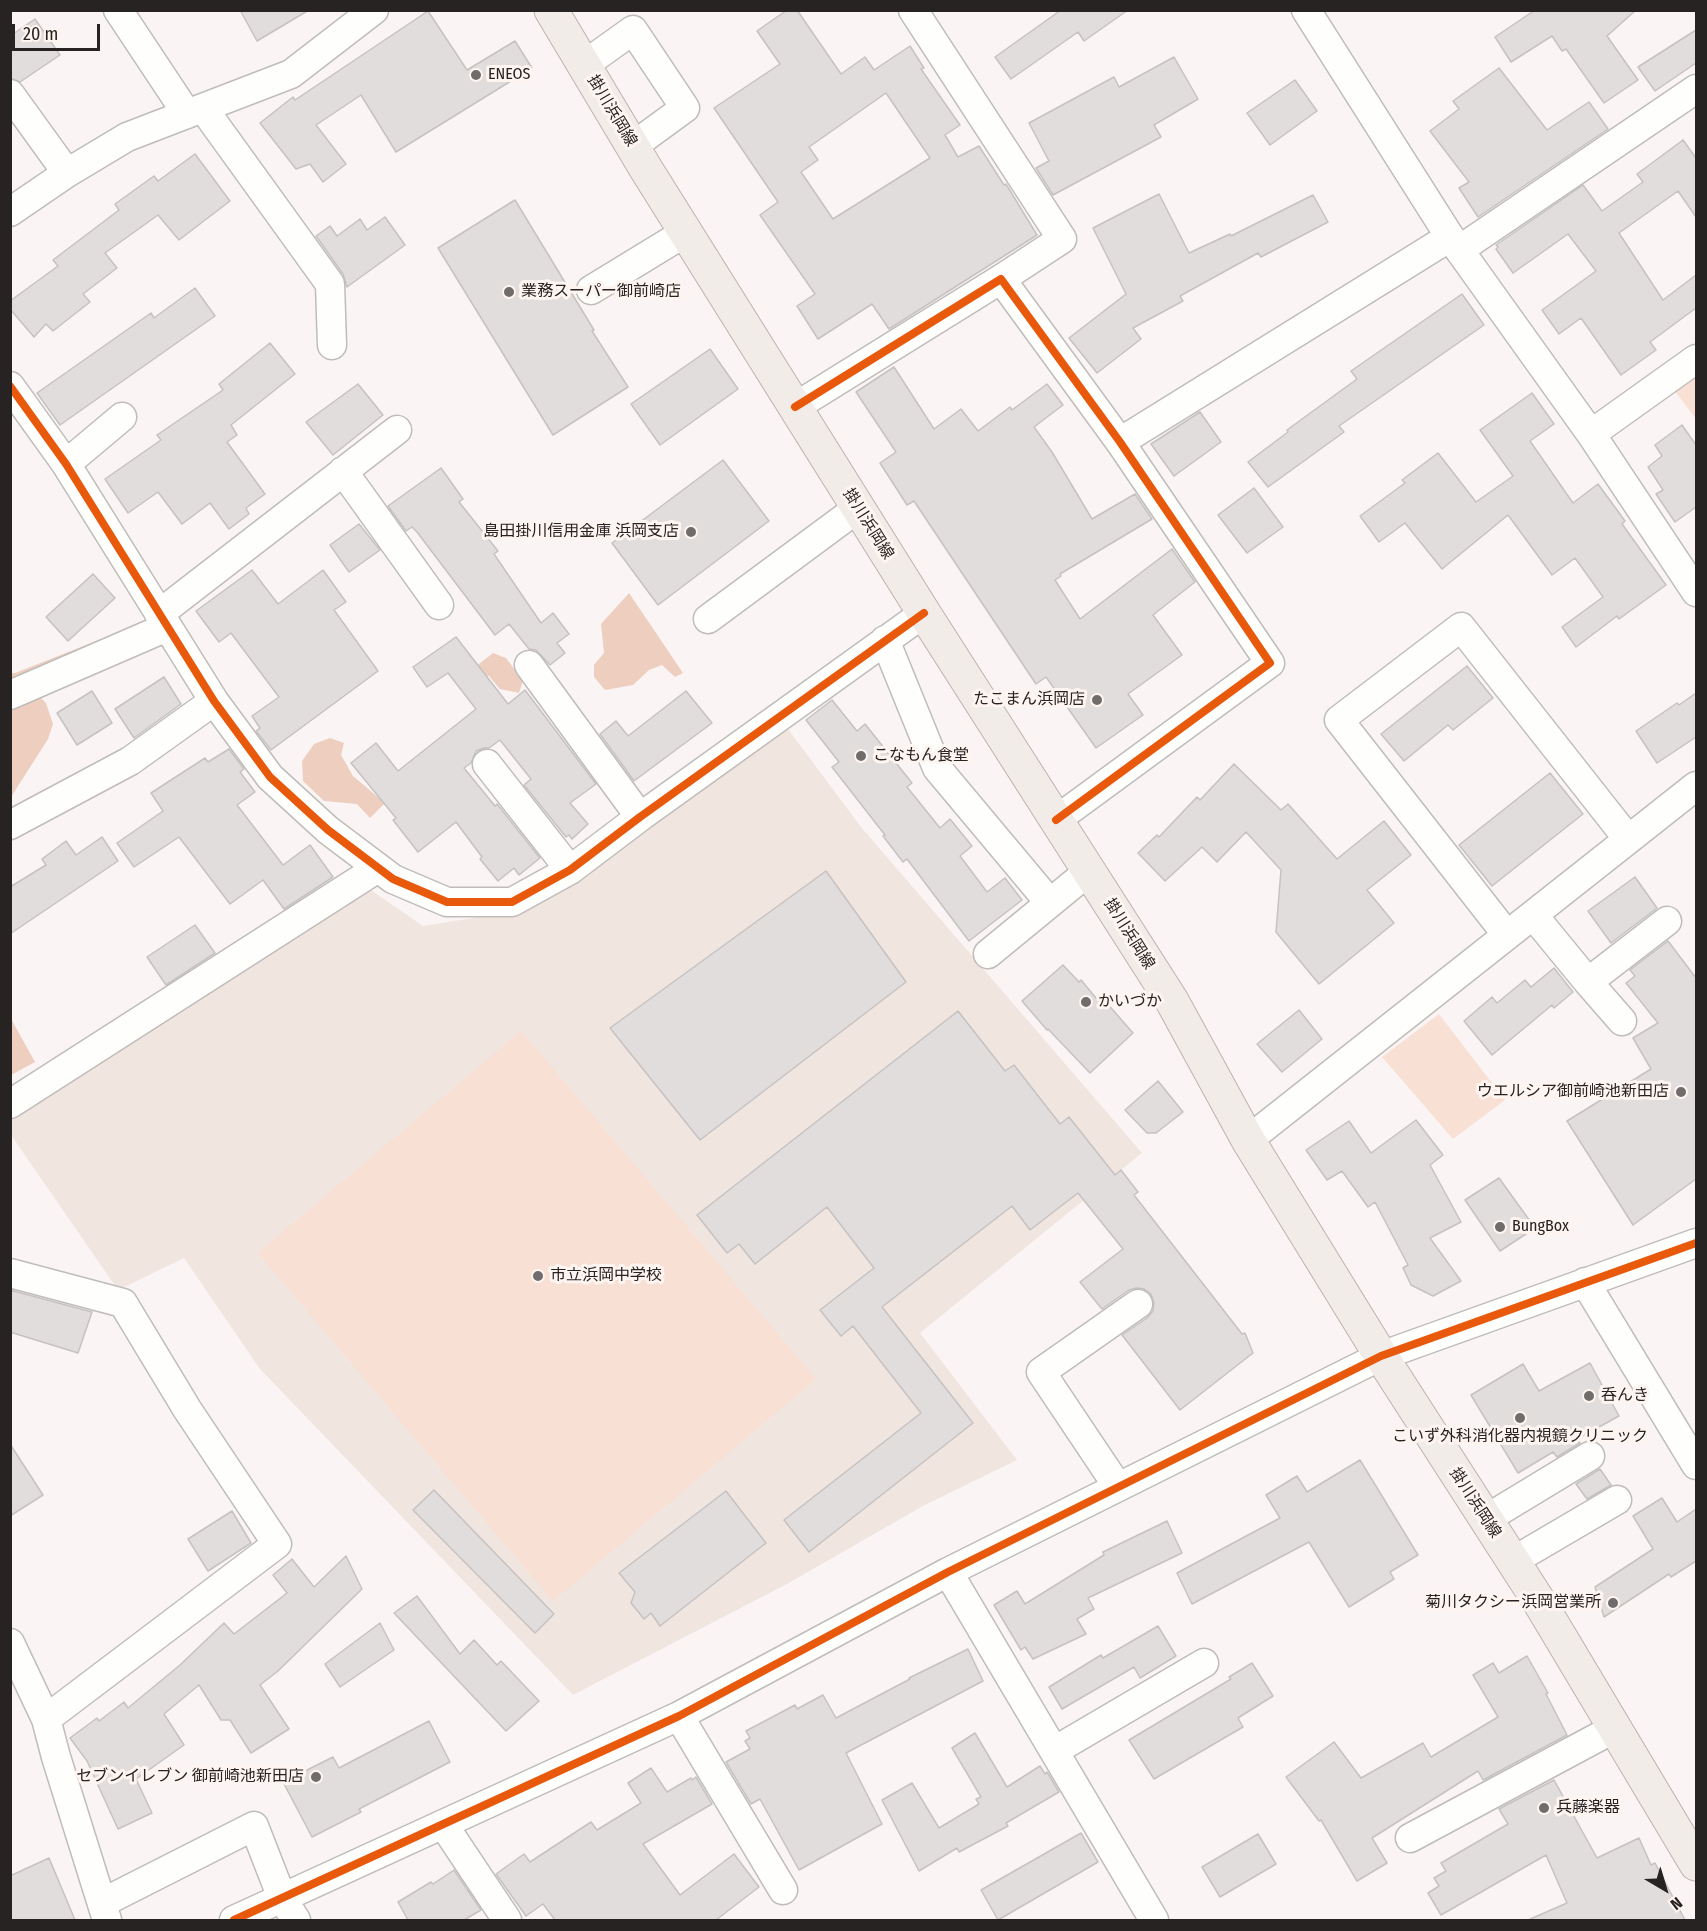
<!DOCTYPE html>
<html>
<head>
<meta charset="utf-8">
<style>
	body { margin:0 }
	#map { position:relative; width:1707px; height:1931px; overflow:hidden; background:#faf5f4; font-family:"Fira Sans Condensed",sans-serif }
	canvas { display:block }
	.frame { position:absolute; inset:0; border:12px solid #272322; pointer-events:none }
	.north { position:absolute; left:1635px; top:1859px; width:60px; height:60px; -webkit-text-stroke:4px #fef4f0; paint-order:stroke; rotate:142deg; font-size:16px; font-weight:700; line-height:24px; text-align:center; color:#272322 }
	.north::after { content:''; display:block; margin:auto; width:21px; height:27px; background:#272322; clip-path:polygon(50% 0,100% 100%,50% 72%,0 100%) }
	.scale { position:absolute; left:12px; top:24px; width:88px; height:27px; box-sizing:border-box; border:3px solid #272322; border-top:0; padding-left:8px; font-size:18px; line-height:21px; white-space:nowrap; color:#272322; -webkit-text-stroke:4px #fef4f0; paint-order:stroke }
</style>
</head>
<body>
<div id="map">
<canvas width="1707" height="1931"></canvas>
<div class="frame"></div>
<div class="north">N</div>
<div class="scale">20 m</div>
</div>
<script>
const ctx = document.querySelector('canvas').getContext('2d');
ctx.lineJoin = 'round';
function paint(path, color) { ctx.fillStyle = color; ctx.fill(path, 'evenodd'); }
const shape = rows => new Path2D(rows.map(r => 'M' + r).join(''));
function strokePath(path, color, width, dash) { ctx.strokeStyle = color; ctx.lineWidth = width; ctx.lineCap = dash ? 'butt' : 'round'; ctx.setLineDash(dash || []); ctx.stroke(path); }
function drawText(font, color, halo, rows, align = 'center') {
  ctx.font = font + ' "Fira Sans Condensed","Noto Sans JP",sans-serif'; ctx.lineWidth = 6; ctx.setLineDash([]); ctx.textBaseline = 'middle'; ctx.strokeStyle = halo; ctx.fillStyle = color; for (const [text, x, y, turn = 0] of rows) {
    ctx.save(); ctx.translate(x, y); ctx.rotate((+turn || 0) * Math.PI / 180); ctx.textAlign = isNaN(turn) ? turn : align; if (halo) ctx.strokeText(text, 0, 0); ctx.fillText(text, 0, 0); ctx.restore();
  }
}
paint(shape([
	[788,729,861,827,1142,1153,920,1333,1017,1460,923,1506,787,1584,573,1695,260,1369,184,1258,118,1290,11,1135,10,1095,368,888,423,926,522,910]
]), '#f1e5e0');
paint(shape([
	[1696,375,1696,419,1674,390],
	[1439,1014,1505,1100,1453,1139,1382,1057],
	[521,1031,816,1379,553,1601,258,1253]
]), '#f9e0d5');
paint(shape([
	[629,593,683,673,675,677,662,665,649,670,633,685,605,690,594,677,594,665,604,653,601,624],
	[137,625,11,691,10,673,15,673],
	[493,653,506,658,523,681,519,693,500,689,489,676,478,675,474,668],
	[38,695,46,703,53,724,48,739,11,797,11,705],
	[330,738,344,743,341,755,353,776,385,803,370,818,357,804,324,801,303,781,302,761,314,744],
	[10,1017,35,1062,11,1075,10,1075]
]), '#edcebf');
const building = shape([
	[240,10,309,10,257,41,240,10],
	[787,10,797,10,841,74,865,57,874,70,910,46,924,68,921,69,960,125,945,135,958,157,979,146,1004,185,1006,184,1037,235,889,329,872,304,818,339,797,306,815,294,760,215,778,202,714,108,780,64,757,31,787,10],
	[886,93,930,158,833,219,801,172,818,160,809,147,886,93],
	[1061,10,1128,10,1084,41,1078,32,1011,79,995,57,1061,10],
	[1535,10,1636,10,1607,36,1638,80,1604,103,1566,49,1562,51,1552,36,1511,62,1495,37,1535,10],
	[428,11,467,70,515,41,532,68,396,152,361,95,316,125,346,164,323,182,310,164,296,169,260,123,293,97,295,100,428,11],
	[35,19,60,55,20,82,10,78,10,36,35,19],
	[1696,30,1696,63,1655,91,1638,67,1696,30],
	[1174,57,1198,99,1154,125,1161,137,1053,195,1036,168,1049,161,1029,123,1114,77,1119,87,1174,57],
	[1499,68,1547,130,1589,102,1608,129,1478,217,1459,188,1469,182,1430,131,1459,109,1453,101,1499,68],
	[1295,80,1317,111,1270,145,1247,113,1295,80],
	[1683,140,1696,158,1696,217,1678,191,1619,233,1663,300,1696,275,1696,308,1650,342,1656,350,1621,375,1581,318,1559,334,1542,310,1596,271,1568,234,1513,273,1496,249,1498,247,1496,245,1583,185,1602,211,1643,182,1637,174,1683,140],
	[195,154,230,201,179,240,158,215,105,253,117,268,83,294,90,302,53,331,46,324,34,337,10,309,10,301,58,266,53,260,119,210,115,204,154,176,158,181,195,154],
	[1159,194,1189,253,1230,234,1231,236,1313,195,1328,222,1261,257,1258,253,1180,296,1183,301,1133,328,1141,339,1097,373,1069,338,1126,294,1093,228,1159,194],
	[515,200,594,330,592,331,628,387,553,435,438,248,515,200],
	[385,217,405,245,347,287,343,274,316,236,330,226,337,236,360,219,367,230,385,217],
	[195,288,215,316,60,425,37,393,151,313,154,318,195,288],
	[1462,294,1484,325,1339,426,1344,432,1268,487,1248,462,1288,432,1287,430,1357,379,1351,371,1462,294],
	[270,343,295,374,231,425,237,435,227,442,265,494,246,508,249,514,229,529,210,503,182,524,158,492,128,513,105,479,161,440,157,435,223,390,219,384,270,343],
	[710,349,738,389,660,445,631,404,710,349],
	[894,367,934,429,961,409,978,431,1010,407,1012,410,1047,384,1063,405,1034,427,1052,452,1092,519,1135,494,1152,519,1060,574,1061,576,1055,580,1080,619,1172,549,1195,582,1153,615,1182,655,1128,694,1143,715,1096,748,1046,677,1036,684,914,501,907,505,880,463,896,452,856,392,894,367],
	[358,384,383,415,333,455,306,422,358,384],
	[1532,393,1554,424,1530,441,1573,503,1598,484,1625,521,1622,524,1666,585,1619,619,1617,616,1576,647,1562,627,1603,597,1575,558,1552,575,1508,515,1442,569,1405,523,1379,542,1360,516,1405,483,1402,480,1438,453,1476,502,1513,476,1480,430,1532,393],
	[1200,412,1221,442,1174,476,1151,444,1200,412],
	[1682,425,1696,445,1696,507,1675,522,1656,494,1663,490,1648,467,1662,456,1655,445,1682,425],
	[723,460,769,521,658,605,612,543,723,460],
	[441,468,463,499,459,502,498,551,494,554,541,623,553,613,569,634,557,643,565,653,550,665,536,650,529,649,509,624,495,635,417,532,412,527,406,531,388,506,441,468],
	[1254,488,1283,527,1247,553,1218,515,1254,488],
	[359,524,380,550,349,572,330,545,359,524],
	[252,570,278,604,323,570,346,602,334,610,378,671,271,750,256,731,260,728,252,716,279,697,231,633,219,642,196,611,252,570],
	[93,574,115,598,68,641,46,617,93,574],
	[456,637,508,704,525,690,596,784,570,803,588,824,572,839,569,835,566,837,524,785,531,779,500,740,489,748,484,748,476,751,471,763,464,768,495,806,497,804,540,858,519,875,514,868,498,881,480,859,482,857,456,822,418,852,393,820,396,818,351,763,376,743,398,771,476,709,448,673,427,687,413,667,456,637],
	[1467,666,1493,698,1453,730,1448,725,1404,761,1381,734,1467,666],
	[164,677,181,704,134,738,115,709,164,677],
	[92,691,112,723,77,745,57,713,92,691],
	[686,691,712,723,634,781,600,734,616,721,628,736,686,691],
	[1696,693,1696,737,1657,763,1636,731,1677,703,1679,705,1696,693],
	[832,700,857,731,865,724,912,783,907,787,940,828,950,819,972,846,960,856,987,892,1005,878,1022,900,969,941,907,859,903,862,883,836,885,835,832,767,839,762,806,720,832,700],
	[229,749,244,769,240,772,255,792,237,805,283,865,310,845,333,877,284,909,263,880,230,904,179,837,134,867,117,843,163,811,151,793,205,758,208,762,229,749],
	[1234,764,1281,810,1288,804,1337,859,1384,821,1411,855,1367,890,1394,923,1319,984,1276,932,1281,870,1246,832,1217,862,1202,847,1165,881,1138,853,1157,835,1159,837,1197,797,1200,800,1234,764],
	[1550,773,1583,814,1492,886,1459,845,1550,773],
	[102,837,118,861,10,934,10,887,46,865,42,859,66,841,76,855,102,837],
	[826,871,906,982,700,1140,610,1028,826,871],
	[1635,877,1657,908,1611,943,1588,911,1635,877],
	[195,925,215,953,166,985,147,957,195,925],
	[1668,941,1696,978,1696,1179,1633,1225,1567,1121,1651,1069,1633,1038,1658,1023,1626,983,1635,976,1630,970,1668,941],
	[1063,965,1079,982,1081,980,1101,1004,1105,1001,1133,1033,1090,1073,1048,1029,1047,1030,1022,1001,1063,965],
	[1554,968,1573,992,1554,1008,1552,1005,1492,1055,1464,1021,1492,997,1497,1003,1525,980,1531,987,1554,968],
	[1299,1010,1322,1039,1282,1072,1257,1044,1299,1010],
	[958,1011,1005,1071,1014,1065,1060,1124,1069,1117,1115,1175,1121,1170,1138,1192,1134,1195,1242,1334,1245,1333,1253,1353,1180,1410,1122,1335,1147,1318,1153,1311,1154,1303,1151,1294,1144,1289,1136,1288,1129,1290,1102,1309,1080,1282,1123,1249,1078,1193,1030,1230,1012,1206,882,1307,973,1423,809,1552,784,1520,921,1413,853,1326,841,1336,820,1310,874,1268,827,1207,755,1264,739,1244,727,1253,697,1215,958,1011],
	[1158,1081,1183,1112,1156,1133,1147,1133,1125,1110,1158,1081],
	[1416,1120,1443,1155,1430,1165,1461,1222,1430,1238,1461,1281,1433,1296,1411,1285,1403,1268,1408,1265,1375,1202,1368,1207,1342,1171,1327,1180,1306,1150,1349,1121,1371,1153,1416,1120],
	[1499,1178,1535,1228,1500,1251,1465,1200,1499,1178],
	[10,1290,92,1312,78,1353,10,1332,10,1290],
	[1590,1363,1619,1416,1577,1439,1580,1443,1557,1457,1553,1452,1518,1473,1471,1395,1523,1364,1539,1391,1590,1363],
	[10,1444,43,1495,10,1516,10,1444],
	[1360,1460,1418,1555,1390,1572,1394,1579,1349,1607,1309,1542,1192,1604,1177,1573,1280,1518,1266,1495,1297,1476,1307,1492,1360,1460],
	[1600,1469,1611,1485,1587,1499,1576,1484,1600,1469],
	[434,1490,554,1614,535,1633,413,1510,434,1490],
	[726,1491,766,1543,660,1626,651,1613,644,1619,631,1603,635,1592,619,1573,726,1491],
	[1662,1498,1677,1522,1696,1509,1696,1561,1671,1577,1669,1574,1604,1617,1595,1587,1653,1549,1633,1516,1662,1498],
	[232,1511,251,1543,208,1571,188,1539,232,1511],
	[1167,1521,1182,1553,1088,1598,1094,1609,1077,1619,1086,1634,1033,1659,1025,1647,1021,1650,994,1605,1017,1591,1025,1604,1104,1555,1103,1552,1167,1521],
	[346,1556,362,1589,278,1671,260,1685,289,1729,251,1753,230,1720,221,1720,199,1685,164,1714,184,1745,136,1779,152,1813,118,1829,87,1761,70,1738,97,1718,99,1721,124,1702,128,1708,180,1665,224,1623,234,1634,287,1593,273,1575,292,1559,314,1587,346,1556],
	[417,1596,460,1654,474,1640,497,1665,501,1661,539,1701,506,1731,394,1613,417,1596],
	[380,1623,394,1650,340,1687,325,1664,380,1623],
	[1158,1626,1176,1656,1140,1678,1134,1667,1062,1709,1049,1687,1101,1655,1103,1658,1158,1626],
	[968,1649,983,1681,846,1753,882,1824,799,1870,760,1799,751,1804,726,1762,750,1749,745,1741,750,1738,746,1731,795,1705,797,1709,823,1695,836,1718,910,1679,909,1678,968,1649],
	[1527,1656,1548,1693,1546,1694,1567,1735,1483,1780,1478,1771,1372,1838,1387,1863,1357,1881,1321,1820,1319,1821,1286,1777,1334,1742,1361,1778,1423,1743,1431,1757,1498,1717,1473,1675,1493,1663,1499,1673,1527,1656],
	[1252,1663,1273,1696,1238,1718,1243,1727,1154,1779,1129,1740,1231,1679,1229,1677,1252,1663],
	[429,1721,450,1762,359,1809,361,1812,312,1837,283,1782,333,1757,339,1768,429,1721],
	[975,1733,1007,1787,1040,1766,1045,1774,1047,1772,1059,1792,1006,1823,1008,1826,959,1852,957,1848,919,1871,882,1800,912,1783,939,1828,979,1804,976,1799,981,1797,952,1748,975,1733],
	[651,1768,667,1792,691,1778,692,1780,696,1777,712,1804,643,1844,680,1895,734,1854,759,1887,716,1920,555,1920,543,1904,526,1916,496,1874,524,1854,530,1862,591,1822,597,1830,641,1803,628,1783,651,1768],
	[1554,1780,1597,1858,1639,1838,1651,1865,1655,1863,1685,1920,1528,1920,1567,1903,1546,1855,1441,1915,1428,1893,1439,1886,1434,1878,1446,1871,1441,1863,1508,1824,1499,1809,1554,1780],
	[1081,1833,1098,1862,998,1920,981,1890,1081,1833],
	[1258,1834,1276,1864,1220,1897,1202,1867,1258,1834],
	[49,1858,75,1920,10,1920,10,1876,49,1858],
	[454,1870,481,1910,464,1920,408,1920,398,1902,431,1882,433,1884,454,1870]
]);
paint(building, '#e1dddc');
strokePath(building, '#c6c2c1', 1.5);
const minor = shape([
	[118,10,187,114],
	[913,10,1062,239,1001,279],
	[1306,10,1450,237,1591,434,1696,592],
	[584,65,633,30,685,108,633,146],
	[10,94,67,173],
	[203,108,330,284,332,345],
	[10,212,67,173,127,137,291,74,374,10],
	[1459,250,1696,89],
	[591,290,686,232],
	[10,386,66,464,214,701,270,777,328,830,393,879,447,902,512,902,570,870,640,817,924,613],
	[795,407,1001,279,1120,442,1270,663,1056,820],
	[1591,434,1696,359],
	[1120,442,1450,237],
	[66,464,122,417],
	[343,471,439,605],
	[159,614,397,430],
	[708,619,858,508],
	[885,640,937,768,1050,903],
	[529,665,640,817],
	[10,695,167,627],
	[487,764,570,870],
	[10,825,130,761,214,701],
	[1533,915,1588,982,1667,921],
	[1507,935,1339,720,1461,627,1628,839],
	[988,954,1089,871],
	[1588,982,1622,1021],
	[10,1104,378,868],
	[1248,1140,1696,786],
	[10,1273,123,1303,187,1409,277,1544,46,1719],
	[1585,1282,1696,1465],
	[1118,1487,1041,1372,1138,1304],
	[1486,1519,1590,1456],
	[1513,1561,1617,1500],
	[948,1572,1154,1920],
	[10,1643,46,1719,56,1757,107,1920],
	[679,1716,783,1890],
	[1054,1751,1204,1663],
	[443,1824,507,1920],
	[1410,1838,1615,1728],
	[102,1903,254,1826,282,1898,296,1920],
	[234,1920,679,1716,948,1572,1381,1356,1696,1243]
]);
const major = shape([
	[551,10,646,169,924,613,1172,1001,1248,1140,1381,1356,1540,1603,1696,1864]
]);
strokePath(minor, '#c0bcba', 31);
strokePath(major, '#beb1ac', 35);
strokePath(minor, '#fefefd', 28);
strokePath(major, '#f2ece9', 33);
strokePath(shape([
	[10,386,66,464,214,701,270,777,328,830,393,879,447,902,512,902,570,870,640,817,924,613],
	[795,407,1001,279,1120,442,1270,663,1056,820],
	[234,1920,679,1716,948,1572,1381,1356,1696,1243]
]), '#e8590c', 8);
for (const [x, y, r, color] of [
	[476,75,6,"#716c6c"],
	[509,292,6,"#716c6c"],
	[691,532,6,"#716c6c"],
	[1097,700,6,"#716c6c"],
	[861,756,6,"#716c6c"],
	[1086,1002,6,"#716c6c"],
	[1681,1092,6,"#716c6c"],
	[1500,1227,6,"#716c6c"],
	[538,1276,6,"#716c6c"],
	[1589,1396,6,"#716c6c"],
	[1520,1418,6,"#716c6c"],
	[1613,1603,6,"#716c6c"],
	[316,1777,6,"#716c6c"],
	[1544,1808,6,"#716c6c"]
]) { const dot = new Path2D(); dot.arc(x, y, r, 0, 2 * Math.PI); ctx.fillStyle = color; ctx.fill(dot); strokePath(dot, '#fef4f0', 2); }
drawText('16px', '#272322', '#fef4f0', [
	["ENEOS",488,75],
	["業務スーパー御前崎店",521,292],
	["島田掛川信用金庫 浜岡支店",679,532,"right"],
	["たこまん浜岡店",1085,700,"right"],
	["こなもん食堂",873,756],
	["かいづか",1098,1002],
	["ウエルシア御前崎池新田店",1669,1092,"right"],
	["BungBox",1512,1227],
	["市立浜岡中学校",550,1276],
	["呑んき",1601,1396],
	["こいず外科消化器内視鏡クリニック",1520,1437,"center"],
	["菊川タクシー浜岡営業所",1601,1603,"right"],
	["セブンイレブン 御前崎池新田店",304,1777,"right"],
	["兵藤楽器",1556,1808]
], 'left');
drawText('16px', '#272322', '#fef4f0', [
	["掛川浜岡線",612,111,59],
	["掛川浜岡線",868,524,58],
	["掛川浜岡線",1129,934,58],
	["掛川浜岡線",1475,1503,57]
]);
</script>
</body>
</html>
